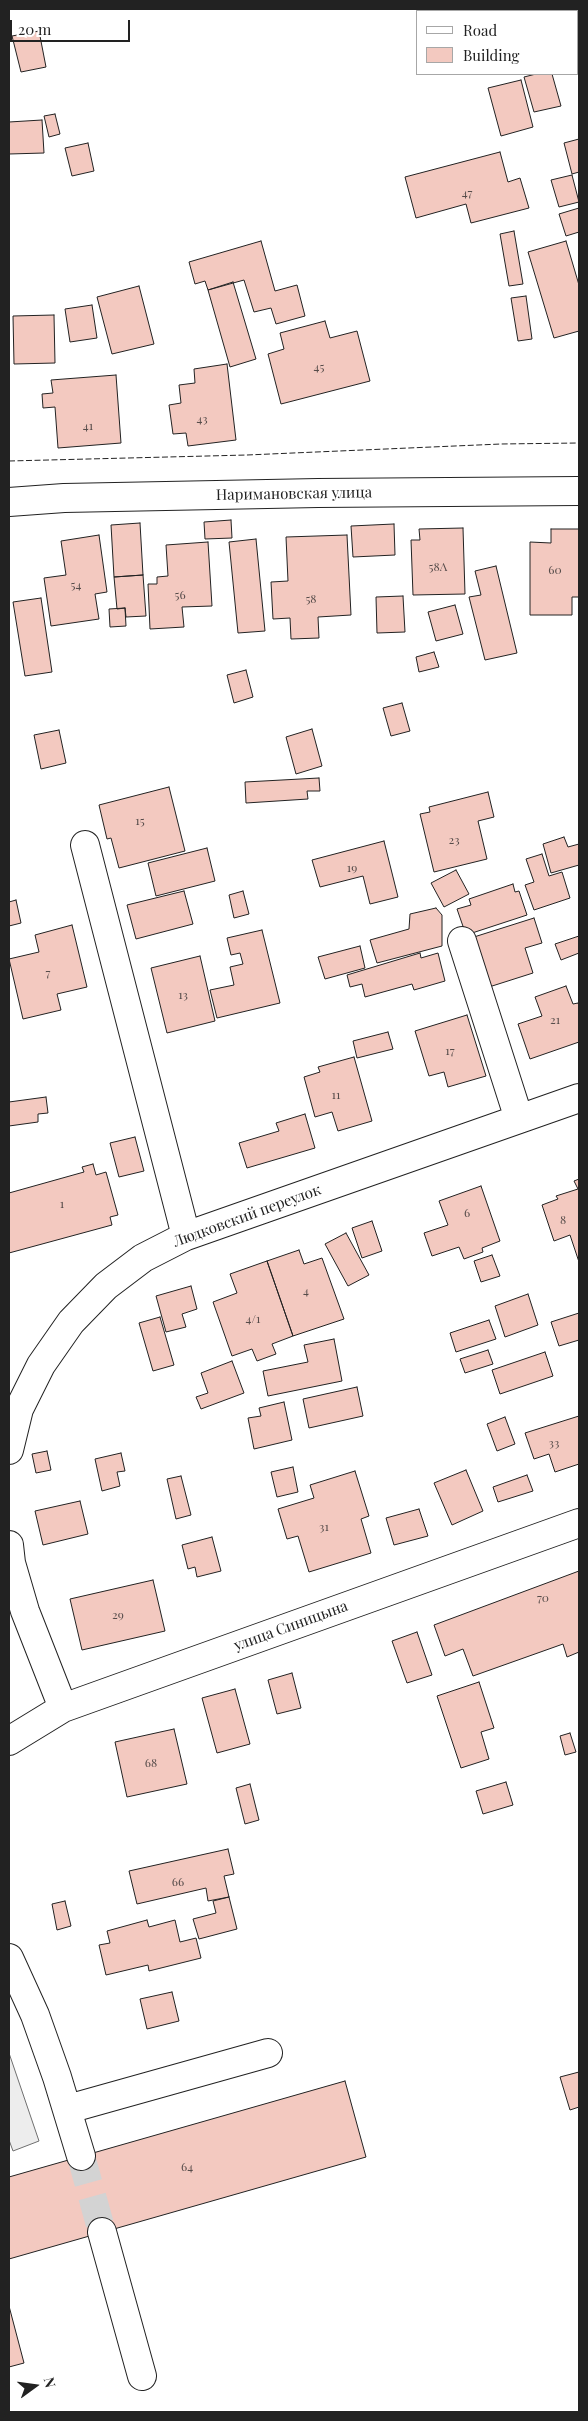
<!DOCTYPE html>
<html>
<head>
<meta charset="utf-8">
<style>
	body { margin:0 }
	#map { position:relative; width:588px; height:2421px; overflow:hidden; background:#fff; font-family:"Playfair Display",serif }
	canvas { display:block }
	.frame { position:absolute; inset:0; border:10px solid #222; pointer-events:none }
	.legend { position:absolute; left:416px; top:10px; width:162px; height:65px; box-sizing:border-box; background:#fff; border:1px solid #a7a7a7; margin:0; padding:6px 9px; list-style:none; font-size:15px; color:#222 }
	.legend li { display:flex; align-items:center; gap:10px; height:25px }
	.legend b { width:25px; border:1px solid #a7a7a7 }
	.north { position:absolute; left:10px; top:2361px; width:50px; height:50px; -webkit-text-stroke:4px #fff; paint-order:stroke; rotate:76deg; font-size:14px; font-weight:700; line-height:20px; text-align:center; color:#222 }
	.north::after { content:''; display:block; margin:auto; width:18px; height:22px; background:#222; clip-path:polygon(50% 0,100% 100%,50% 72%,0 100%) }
	.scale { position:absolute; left:10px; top:20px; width:120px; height:22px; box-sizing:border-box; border:2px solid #222; border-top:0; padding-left:6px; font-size:15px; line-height:18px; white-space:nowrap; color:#222; -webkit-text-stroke:4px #fff; paint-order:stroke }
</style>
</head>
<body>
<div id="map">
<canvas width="588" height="2421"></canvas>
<div class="frame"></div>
<ul class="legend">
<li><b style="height:6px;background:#fff"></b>Road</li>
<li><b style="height:14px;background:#f3c9c0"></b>Building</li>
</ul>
<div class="north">N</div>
<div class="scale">20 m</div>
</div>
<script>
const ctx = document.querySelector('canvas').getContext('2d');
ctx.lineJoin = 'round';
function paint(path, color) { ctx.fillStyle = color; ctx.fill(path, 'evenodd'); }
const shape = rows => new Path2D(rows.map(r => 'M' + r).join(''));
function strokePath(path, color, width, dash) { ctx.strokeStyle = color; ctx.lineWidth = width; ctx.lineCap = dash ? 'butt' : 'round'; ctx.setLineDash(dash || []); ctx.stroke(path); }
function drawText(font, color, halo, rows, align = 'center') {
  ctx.font = font + ' "Playfair Display",serif'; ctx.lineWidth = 4; ctx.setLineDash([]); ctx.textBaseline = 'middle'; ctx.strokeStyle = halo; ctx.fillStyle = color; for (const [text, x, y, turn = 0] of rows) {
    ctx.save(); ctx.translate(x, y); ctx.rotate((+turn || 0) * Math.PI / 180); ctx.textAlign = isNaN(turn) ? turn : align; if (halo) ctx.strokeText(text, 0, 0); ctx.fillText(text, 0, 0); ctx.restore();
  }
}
const parking = shape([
	[9,2053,39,2141,13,2151,9,2140,9,2053]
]);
paint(parking, '#ededed');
strokePath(parking, '#6f6f6f', 1);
const building = shape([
	[39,31,46,67,21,72,12,36,39,31],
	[536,74,552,74,561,106,534,112,524,77,536,74],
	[521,80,533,127,501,136,488,88,521,80],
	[55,114,60,134,49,137,44,116,55,114],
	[42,120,44,153,9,154,9,122,42,120],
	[579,139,579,172,572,174,564,143,579,139],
	[88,143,94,171,72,176,65,148,88,143],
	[500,152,508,182,520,178,529,208,471,223,466,204,416,218,405,177,500,152],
	[572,175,579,202,559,207,551,180,572,175],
	[579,208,579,232,566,236,559,214,579,208],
	[514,231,523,284,509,286,500,234,514,231],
	[261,241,275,291,297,285,305,316,276,324,271,308,254,312,244,280,208,290,205,281,195,284,189,262,261,241],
	[566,241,579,285,579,331,554,338,528,252,566,241],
	[233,282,256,359,230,367,208,290,233,282],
	[139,286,154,344,112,354,97,297,139,286],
	[526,296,532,339,518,341,511,298,526,296],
	[92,305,97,338,70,342,65,309,92,305],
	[54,315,55,363,14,364,13,316,54,315],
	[325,321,330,338,357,331,370,381,281,404,268,354,284,349,280,333,325,321],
	[227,364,236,440,188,446,186,433,173,434,169,405,181,403,179,385,195,383,194,369,227,364],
	[116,375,121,443,58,448,55,407,43,408,42,394,53,393,51,380,116,375],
	[231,520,232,538,205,539,204,522,231,520],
	[140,523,143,575,114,577,111,525,140,523],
	[394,524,395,555,353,557,351,526,394,524],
	[463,528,465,594,413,595,411,540,420,540,419,529,463,528],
	[551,529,579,529,579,597,572,597,572,615,530,615,530,542,551,543,551,529],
	[99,535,107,592,95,594,99,619,51,626,44,578,66,575,61,541,99,535],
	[347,535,351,615,318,617,319,638,291,639,290,618,273,619,271,582,288,581,286,537,347,535],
	[256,539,265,631,238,633,229,542,256,539],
	[208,542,212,606,182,607,184,627,150,629,148,584,157,584,157,577,168,576,166,545,208,542],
	[496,566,517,653,485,660,469,597,481,595,475,571,496,566],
	[143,575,146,616,126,617,125,608,117,609,114,577,143,575],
	[403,596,405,632,377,633,376,597,403,596],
	[41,598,52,672,25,676,13,602,41,598],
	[455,605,463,634,436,641,428,612,455,605],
	[125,608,126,626,110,627,109,609,125,608],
	[434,652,439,667,419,672,416,657,434,652],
	[246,670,253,697,234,703,227,675,246,670],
	[402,703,410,731,391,736,383,708,402,703],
	[312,729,322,766,296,774,286,737,312,729],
	[59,730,66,763,41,769,34,735,59,730],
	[319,778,320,791,307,791,308,799,246,803,245,782,319,778],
	[169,787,185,851,119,868,111,838,107,839,99,805,169,787],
	[488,792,494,817,478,821,487,859,434,872,420,814,430,812,429,807,488,792],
	[564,837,568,847,579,844,579,865,551,873,543,844,564,837],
	[384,841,398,897,370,904,363,876,320,887,312,860,384,841],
	[207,848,215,881,156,896,148,863,207,848],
	[542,854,549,876,562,872,570,898,534,910,525,885,534,882,526,859,542,854],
	[456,870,469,894,444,907,431,883,456,870],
	[513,884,515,892,519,891,527,915,466,935,457,909,471,905,469,899,513,884],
	[184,891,193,924,136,939,127,905,184,891],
	[243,891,249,914,234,918,229,895,243,891],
	[16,900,21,923,9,926,9,902,16,900],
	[436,908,442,915,442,946,377,963,370,940,409,929,410,914,436,908],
	[534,918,542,943,525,948,533,973,489,987,474,937,534,918],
	[72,925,87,987,57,994,61,1010,23,1019,9,959,39,952,35,935,72,925],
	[262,930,280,1003,217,1018,210,990,234,985,230,967,243,964,240,953,231,955,227,938,262,930],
	[579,936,579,953,561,960,555,944,579,936],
	[360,946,365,968,325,979,318,957,360,946],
	[420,953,421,958,438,953,445,981,414,990,412,984,365,997,362,984,350,987,347,975,420,953],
	[200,956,215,1021,167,1033,151,968,200,956],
	[566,986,573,1004,578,1003,579,1006,579,1042,530,1059,518,1024,542,1016,535,997,566,986],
	[467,1015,486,1076,448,1087,444,1072,429,1076,415,1031,467,1015],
	[388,1032,393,1049,357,1058,353,1041,388,1032],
	[354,1057,372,1121,338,1131,332,1112,315,1117,304,1077,320,1072,318,1067,354,1057],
	[46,1097,48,1113,38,1114,38,1122,9,1126,9,1102,46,1097],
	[305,1114,315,1148,247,1168,239,1143,279,1131,276,1123,305,1114],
	[135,1137,144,1171,119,1177,110,1143,135,1137],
	[93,1164,96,1175,106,1172,118,1215,110,1217,112,1225,9,1253,9,1193,84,1172,82,1167,93,1164],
	[579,1179,579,1262,570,1235,554,1241,542,1205,558,1199,556,1196,578,1189,574,1181,579,1179],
	[481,1186,500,1241,482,1248,483,1252,464,1259,459,1247,432,1256,424,1233,448,1225,439,1201,481,1186],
	[372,1221,382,1251,362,1258,352,1228,372,1221],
	[346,1233,369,1275,348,1286,325,1244,346,1233],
	[299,1250,304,1264,322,1258,344,1319,293,1336,267,1261,299,1250],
	[492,1255,500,1276,481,1282,474,1261,492,1255],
	[267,1261,293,1336,272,1344,276,1354,257,1361,252,1349,232,1356,213,1302,237,1293,230,1274,267,1261],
	[191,1286,197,1309,182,1314,186,1327,166,1332,156,1296,191,1286],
	[528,1294,538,1325,505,1337,495,1306,528,1294],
	[579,1313,579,1340,559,1346,551,1322,579,1313],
	[160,1317,174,1365,153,1371,139,1323,160,1317],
	[489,1320,496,1339,456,1352,450,1333,489,1320],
	[334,1339,342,1381,268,1396,263,1371,308,1362,304,1345,334,1339],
	[488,1350,493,1364,465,1373,460,1359,488,1350],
	[545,1352,553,1376,500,1394,492,1370,545,1352],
	[232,1361,244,1393,201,1409,196,1397,208,1393,201,1373,232,1361],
	[357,1387,363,1416,309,1428,303,1399,357,1387],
	[284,1402,292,1440,254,1449,248,1418,261,1416,259,1408,284,1402],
	[579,1416,579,1464,555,1472,549,1454,534,1459,525,1433,579,1416],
	[505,1417,515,1444,497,1451,487,1424,505,1417],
	[47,1451,51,1470,36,1473,32,1454,47,1451],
	[121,1453,125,1471,117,1472,120,1486,102,1491,95,1459,121,1453],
	[293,1467,298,1492,277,1497,271,1472,293,1467],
	[466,1470,483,1511,452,1525,434,1483,466,1470],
	[355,1471,369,1516,361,1519,371,1553,309,1572,298,1536,287,1539,278,1509,314,1498,310,1485,355,1471],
	[527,1475,533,1491,498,1502,493,1487,527,1475],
	[181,1476,191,1515,176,1519,167,1479,181,1476],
	[80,1501,88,1534,43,1545,35,1511,80,1501],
	[419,1509,428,1536,394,1545,386,1518,419,1509],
	[212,1537,221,1571,197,1577,195,1567,188,1569,182,1545,212,1537],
	[579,1571,579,1652,567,1657,563,1644,473,1676,463,1649,445,1656,434,1625,579,1571],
	[153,1580,165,1631,82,1650,70,1599,153,1580],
	[417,1632,432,1675,407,1683,392,1641,417,1632],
	[292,1673,301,1708,277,1714,268,1680,292,1673],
	[479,1682,494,1728,481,1732,489,1759,461,1768,437,1696,479,1682],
	[235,1689,250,1744,217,1753,202,1698,235,1689],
	[174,1729,187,1784,127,1797,115,1742,174,1729],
	[570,1733,576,1752,565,1755,560,1736,570,1733],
	[506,1782,513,1805,483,1814,476,1791,506,1782],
	[250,1784,259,1820,245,1824,236,1788,250,1784],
	[228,1849,234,1874,224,1876,229,1897,208,1901,206,1888,137,1904,129,1871,228,1849],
	[229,1897,237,1929,199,1939,193,1919,216,1913,213,1901,229,1897],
	[65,1901,71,1926,57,1930,52,1904,65,1901],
	[147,1920,149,1927,175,1920,180,1942,196,1938,201,1958,149,1971,148,1965,106,1975,99,1945,110,1943,107,1931,147,1920],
	[172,1992,179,2021,147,2029,140,1999,172,1992],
	[579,2072,579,2107,570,2110,560,2077,579,2072],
	[345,2081,366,2157,9,2259,9,2177,345,2081],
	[9,2306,24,2363,9,2367,9,2306]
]);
paint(building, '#f3c9c0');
strokePath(building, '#222', 1);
strokePath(shape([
	[81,2156,102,2232]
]), '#d3d3d3', 28, [28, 14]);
const minor = shape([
	[85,845,186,1236],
	[462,941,519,1119],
	[9,1450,19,1409,41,1365,71,1322,106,1286,143,1258,186,1236,579,1098],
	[9,1545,11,1563,25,1611,63,1708],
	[9,1741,63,1708,579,1523],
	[9,1958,35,2015,57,2077,81,2156],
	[68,2109,268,2053],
	[102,2232,142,2376]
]);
const major = shape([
	[9,502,64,498,318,493,579,491]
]);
strokePath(minor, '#222', 30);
strokePath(major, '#222', 30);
strokePath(minor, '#fff', 28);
strokePath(major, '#fff', 28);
strokePath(shape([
	[9,461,247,455,501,444,579,443]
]), '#222', 1, [6, 2.5]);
drawText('12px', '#564c4a', null, [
	["47",467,193],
	["45",319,367],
	["43",202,419],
	["41",88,426],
	["58А",438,567],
	["60",555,570],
	["54",76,585],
	["56",180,595],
	["58",311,599],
	["15",140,821],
	["23",454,840],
	["19",352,868],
	["7",48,973],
	["13",183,995],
	["21",555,1020],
	["17",450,1051],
	["11",336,1095],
	["1",62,1204],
	["6",467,1213],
	["8",563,1220],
	["4",306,1291],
	["4/1",253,1319],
	["33",554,1443],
	["31",324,1527],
	["70",543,1598],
	["29",118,1615],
	["68",151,1763],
	["66",178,1882],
	["64",187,2167]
]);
drawText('15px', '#222', '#fff', [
	["Наримановская улица",294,494,-1],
	["Людковский переулок",247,1216,-20],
	["улица Синицына",291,1626,-20]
]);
</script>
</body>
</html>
